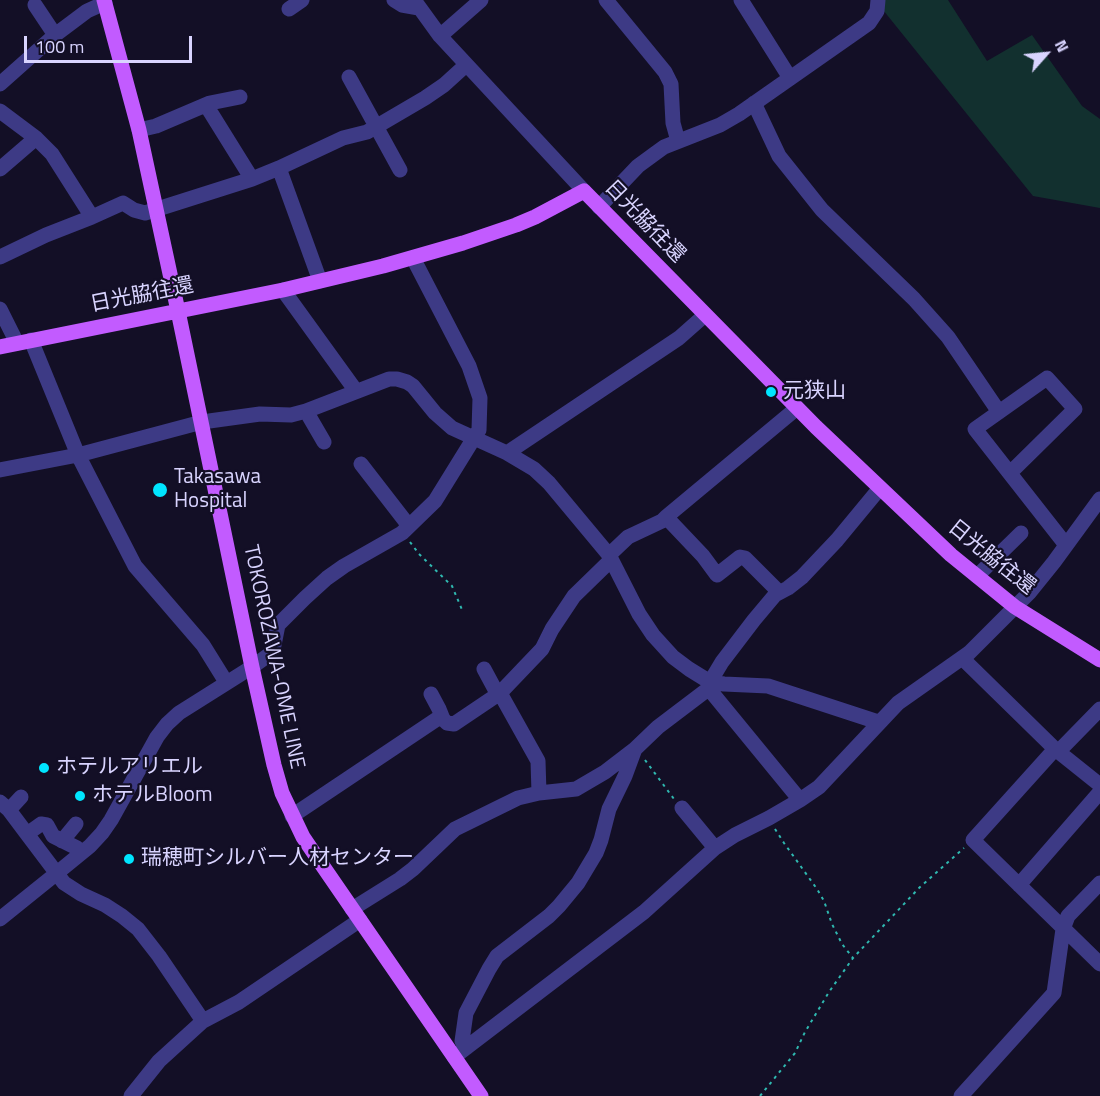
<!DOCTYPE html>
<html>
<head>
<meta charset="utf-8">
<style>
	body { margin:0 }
	#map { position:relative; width:1100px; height:1096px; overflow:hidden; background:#130f26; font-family:"Titillium Web",sans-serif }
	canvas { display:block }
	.north { position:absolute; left:1016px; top:24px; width:60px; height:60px; -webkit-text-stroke:4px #130f26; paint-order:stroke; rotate:63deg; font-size:16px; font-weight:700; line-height:24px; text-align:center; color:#d9d4ff }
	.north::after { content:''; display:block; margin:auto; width:21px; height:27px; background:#d9d4ff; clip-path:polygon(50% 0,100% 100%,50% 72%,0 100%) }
	.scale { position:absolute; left:24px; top:36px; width:168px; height:27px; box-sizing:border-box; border:3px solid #d9d4ff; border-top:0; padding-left:8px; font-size:18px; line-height:21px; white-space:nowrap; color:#d9d4ff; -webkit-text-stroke:4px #130f26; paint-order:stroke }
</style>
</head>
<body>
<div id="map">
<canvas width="1100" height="1096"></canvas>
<div class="north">N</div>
<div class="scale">100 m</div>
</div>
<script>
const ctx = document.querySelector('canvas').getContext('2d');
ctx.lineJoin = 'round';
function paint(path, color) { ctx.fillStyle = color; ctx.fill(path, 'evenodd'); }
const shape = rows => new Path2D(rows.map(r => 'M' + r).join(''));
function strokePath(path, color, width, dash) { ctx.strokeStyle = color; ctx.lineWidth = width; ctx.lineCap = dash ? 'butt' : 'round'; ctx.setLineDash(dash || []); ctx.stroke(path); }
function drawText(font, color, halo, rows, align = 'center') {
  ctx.font = font + ' "Titillium Web","Noto Sans JP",sans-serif'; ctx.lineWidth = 4.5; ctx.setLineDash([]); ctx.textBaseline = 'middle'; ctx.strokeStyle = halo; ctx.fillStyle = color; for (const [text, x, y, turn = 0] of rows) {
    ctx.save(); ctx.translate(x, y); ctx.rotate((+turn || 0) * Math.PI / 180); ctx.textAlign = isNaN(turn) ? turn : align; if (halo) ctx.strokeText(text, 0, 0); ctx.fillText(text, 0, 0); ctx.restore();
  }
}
paint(shape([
	[875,0,948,0,987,61,1032,35,1082,106,1100,119,1100,208,1033,196]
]), '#12302f');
strokePath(shape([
	[410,542,419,554,452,586,463,612],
	[645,760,674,799],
	[775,829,784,843,817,889,824,901,832,924,842,944,853,958],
	[760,1096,795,1053,805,1032,829,992,853,958,920,887,964,848]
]), '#2fb8b0', 2, [3, 4.5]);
strokePath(shape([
	[394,0,402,5,419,8],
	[414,0,440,36,584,191],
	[606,0,665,72,671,84,673,123,678,141],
	[741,0,790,78],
	[35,5,55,35],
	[289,9,302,0],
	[440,36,481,0],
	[349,77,400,170],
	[0,84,55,35,87,11,105,3],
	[754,103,779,156,822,210,914,299,948,337,999,412],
	[206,105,252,179],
	[0,111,36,138,52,154,92,217,123,203,134,210,145,213,252,179,279,168,343,138,367,132,425,98,444,85,466,65],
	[139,130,156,126,210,103,240,97],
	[279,168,320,281],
	[0,169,36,138],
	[599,207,638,166,653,155,664,147,720,125,739,114,869,23,877,11,878,0],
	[0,257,46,235,92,217],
	[283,290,356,391],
	[0,309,17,343],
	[31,340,78,455,135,566,203,645,226,682],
	[306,411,324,442],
	[507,453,679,338,705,315],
	[361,464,409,526],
	[0,470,78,455,202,422,260,414,291,415,306,411,389,379,397,379,407,382,413,386,435,413,452,428,507,453,534,469,549,483,609,555,639,614,653,635,673,657,689,669,710,682,724,684,768,686,878,722],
	[1010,473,1075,409,1047,378,975,429,1066,545],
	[609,555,628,537,662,521,666,517],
	[977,576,1021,533],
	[779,592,745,558,740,557,717,575,703,556,666,517,797,408],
	[962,658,1055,749,1100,785],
	[484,669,498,695],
	[710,682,722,662,754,620,775,595,788,588,802,577,837,540,880,488],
	[709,689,800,800],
	[500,693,538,761,539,793],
	[431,694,439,709,443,719],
	[1055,749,973,840,1100,964],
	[1058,752,1100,709],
	[0,802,9,810,27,834,64,883,81,894,105,905,122,916,138,929,159,956,203,1021],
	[682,808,715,848],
	[9,810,21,797],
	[292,816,437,719,443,719,447,723,454,724,500,693,542,649,552,629,574,596,611,560],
	[27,834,41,824,47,825,53,836,77,848,82,852],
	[62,841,76,824],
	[1019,885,1100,792],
	[352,909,400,879,413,869,455,829,518,798,539,793,576,789,605,772,635,749,658,727,716,683],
	[0,919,57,873,90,846,102,833,111,820,157,737,167,724,179,713,252,667,270,654,273,650,278,625,305,598,327,578,344,566,402,533,435,501,469,446,479,430,480,398,469,366,413,258],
	[466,1048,462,1041,466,1013,489,969,497,956,549,916,559,906,578,883,596,853,601,840,609,809,625,776,635,749],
	[454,1057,644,912,715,848,735,835,769,818,800,800,819,787,898,703,969,653,1029,593,1054,562,1100,499],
	[131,1096,159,1061,203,1021,239,1002,360,920],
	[961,1096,1054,993,1063,929,1068,916,1100,883]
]), '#3d3a85', 15);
strokePath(shape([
	[104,0,139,130,178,311,252,667,274,765,282,793,303,837,320,862,481,1096],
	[0,347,283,290,383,266,463,243,516,225,535,217,584,191,816,427,951,555,1015,607,1100,660]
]), '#c25bff', 15);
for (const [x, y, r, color] of [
	[771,392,6,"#00e5ff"],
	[160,490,8,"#00e5ff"],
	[44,768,6,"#00e5ff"],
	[80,796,6,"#00e5ff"],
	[129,859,6,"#00e5ff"]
]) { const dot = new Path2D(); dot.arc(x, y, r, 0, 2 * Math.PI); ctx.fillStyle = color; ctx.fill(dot); strokePath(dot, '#130f26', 2); }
drawText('21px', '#d9d4ff', '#130f26', [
	["日光脇往還",644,222,46],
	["日光脇往還",142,296,-11],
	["日光脇往還",991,558,39],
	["TOKOROZAWA-OME LINE",273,657,78]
]);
drawText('21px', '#d9d4ff', '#130f26', [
	["元狭山",783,392],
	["Takasawa",174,478],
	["Hospital",174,502],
	["ホテルアリエル",56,768],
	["ホテルBloom",92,796],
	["瑞穂町シルバー人材センター",141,859]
], 'left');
</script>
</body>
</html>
